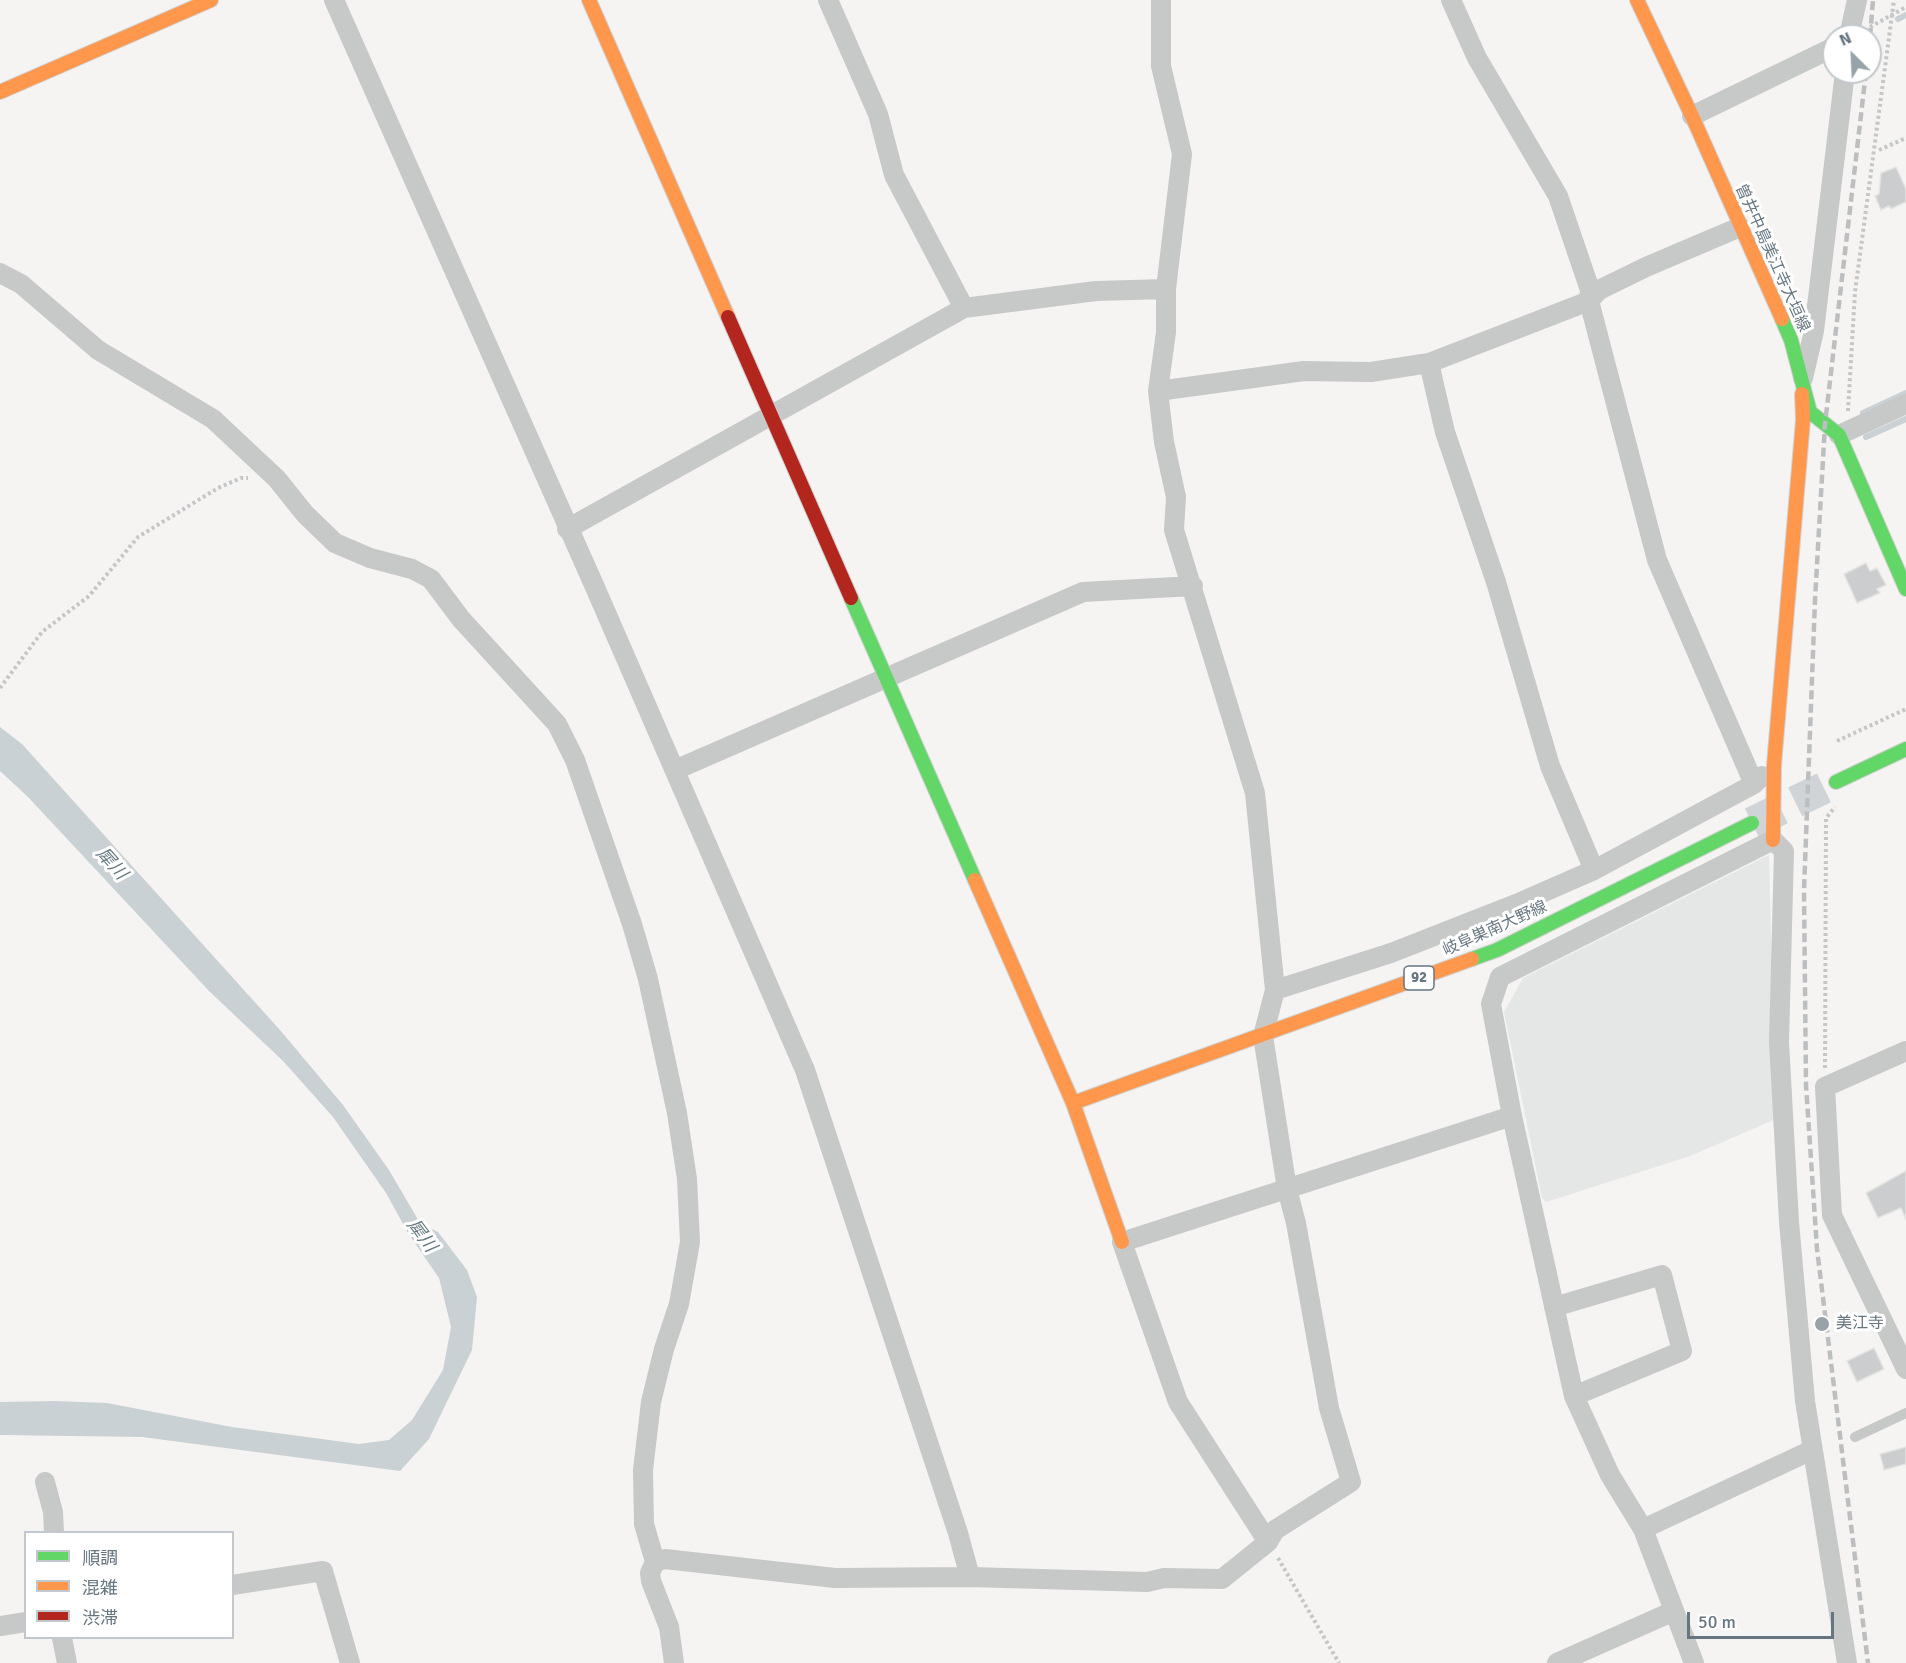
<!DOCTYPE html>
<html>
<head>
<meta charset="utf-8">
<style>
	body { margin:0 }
	#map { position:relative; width:1906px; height:1663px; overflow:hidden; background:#f5f4f3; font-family:Signika,"Noto Sans JP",sans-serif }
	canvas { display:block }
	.legend { position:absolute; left:24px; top:1531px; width:210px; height:108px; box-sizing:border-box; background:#fff; border:2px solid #c2c8cd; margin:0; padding:8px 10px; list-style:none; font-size:18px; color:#667681 }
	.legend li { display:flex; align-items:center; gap:12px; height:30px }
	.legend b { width:30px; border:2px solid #c2c8cd }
	.north { position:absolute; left:1822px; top:24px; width:60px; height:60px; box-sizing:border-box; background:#fff; border:2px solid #c2c8cd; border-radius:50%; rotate:336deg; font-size:16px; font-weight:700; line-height:24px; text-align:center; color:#667681 }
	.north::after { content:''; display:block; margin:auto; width:21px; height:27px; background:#98a2a9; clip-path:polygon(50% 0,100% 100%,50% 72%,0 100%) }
	.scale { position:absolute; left:1687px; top:1612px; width:147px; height:27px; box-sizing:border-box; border:3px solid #667681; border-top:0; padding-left:8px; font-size:18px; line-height:21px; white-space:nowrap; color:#667681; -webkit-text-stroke:4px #fff; paint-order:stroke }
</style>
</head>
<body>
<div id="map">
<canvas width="1906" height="1663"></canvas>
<ul class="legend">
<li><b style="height:8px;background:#63d668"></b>順調</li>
<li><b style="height:8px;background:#ff974d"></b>混雑</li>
<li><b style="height:8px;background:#b3261e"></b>渋滞</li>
</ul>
<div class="north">N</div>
<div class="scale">50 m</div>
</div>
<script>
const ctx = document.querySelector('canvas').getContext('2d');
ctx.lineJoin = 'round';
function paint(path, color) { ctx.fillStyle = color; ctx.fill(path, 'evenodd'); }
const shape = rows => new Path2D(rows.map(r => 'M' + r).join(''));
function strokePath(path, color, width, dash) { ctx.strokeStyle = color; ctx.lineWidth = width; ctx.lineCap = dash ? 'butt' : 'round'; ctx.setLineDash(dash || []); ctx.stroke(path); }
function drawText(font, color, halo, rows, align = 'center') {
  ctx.font = font + ' Signika,"Noto Sans JP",sans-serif'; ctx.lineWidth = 6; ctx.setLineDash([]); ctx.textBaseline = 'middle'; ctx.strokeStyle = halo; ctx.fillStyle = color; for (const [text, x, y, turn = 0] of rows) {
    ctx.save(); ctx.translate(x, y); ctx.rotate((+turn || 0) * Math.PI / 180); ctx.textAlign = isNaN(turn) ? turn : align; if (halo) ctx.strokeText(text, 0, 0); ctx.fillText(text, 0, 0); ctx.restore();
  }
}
paint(shape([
	[1769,855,1776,1119,1690,1156,1546,1202,1542,1198,1504,1012,1523,978]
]), '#e5e6e6');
paint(shape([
	[0,727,22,744,280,1030,343,1105,389,1170,420,1223,438,1232,467,1270,477,1297,472,1350,429,1439,400,1471,142,1437,0,1435,0,1402,55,1401,107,1403,232,1427,359,1444,389,1440,412,1420,443,1370,451,1327,439,1278,408,1233,386,1193,333,1117,283,1061,209,991,28,797,0,771]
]), '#cad1d4');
strokePath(shape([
	[1898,19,1906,15],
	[1863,413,1906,393],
	[1866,437,1906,419]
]), '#cad1d4', 6);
const building = shape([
	[1896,167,1906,189,1906,202,1891,209,1889,206,1881,210,1875,196,1879,194,1881,173,1896,167],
	[1866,563,1870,571,1877,568,1886,585,1877,589,1880,593,1857,603,1844,574,1866,563],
	[1906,1171,1906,1220,1901,1208,1878,1218,1866,1193,1906,1171],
	[1874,1348,1884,1369,1857,1382,1847,1361,1874,1348],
	[1906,1447,1906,1464,1884,1470,1880,1454,1906,1447]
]);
paint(building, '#cccdce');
strokePath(building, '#e4e4e3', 1.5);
strokePath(shape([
	[1752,823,1836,782]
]), '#d1d4d6', 32, [32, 16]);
const fast = shape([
	[1782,319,1791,340,1810,412,1839,435,1906,589],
	[851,598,975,880],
	[1836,782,1906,749],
	[1472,959,1497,950,1752,823]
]);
const slow = shape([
	[589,0,728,317],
	[1637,0,1692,116,1782,319],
	[0,92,211,0],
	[1773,840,1774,765,1803,420,1802,394],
	[975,880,1073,1103,1122,1242],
	[1073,1103,1472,959]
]);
const jam = shape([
	[728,317,851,598]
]);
strokePath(fast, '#d0d1d1', 16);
strokePath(slow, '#d0d1d1', 16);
strokePath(jam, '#d0d1d1', 16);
strokePath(shape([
	[1870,27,1906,7],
	[1879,150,1906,138],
	[1848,411,1855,292,1894,0],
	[0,688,42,632,89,596,138,537,218,488,241,478,248,478],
	[1837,741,1906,709],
	[1825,1068,1826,818,1835,807],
	[1278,1558,1339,1663]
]), '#c5c6c7', 4, [3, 3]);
strokePath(shape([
	[1855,1437,1906,1413]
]), '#c7c8c8', 10);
strokePath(shape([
	[334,0,594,585,805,1070,958,1533,970,1577],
	[828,0,878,114,894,175,964,308],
	[1451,0,1477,58,1558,196,1590,290,1589,301,1657,560,1754,784],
	[1849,36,1857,0],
	[1692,116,1834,47],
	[0,273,21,284,98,350,213,419,277,479,305,514,335,543,370,558,412,569,431,579,461,619,557,724,575,760,632,924,648,979,677,1113,687,1179,690,1242,679,1304,664,1349,651,1402,643,1470,644,1524,655,1562],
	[1429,363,1445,432,1496,582,1550,766,1594,870],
	[1803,378,1814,331,1845,72],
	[1158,391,1304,371,1371,372,1429,363,1589,301,1599,290,1646,267,1740,227],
	[1839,435,1906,404],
	[567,529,964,308,1096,291,1166,289],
	[675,770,1083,592,1193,586],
	[1275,990,1391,953,1521,902,1594,870,1754,784,1762,776],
	[1906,1051,1825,1087,1832,1215,1906,1369],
	[1554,1307,1662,1275,1682,1351,1574,1396],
	[45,1482,53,1512,54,1532],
	[1643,1529,1812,1450],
	[1268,1542,1178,1402,1122,1242,1512,1116],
	[232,1585,323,1571,350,1663],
	[0,1626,26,1622],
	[62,1638,67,1663],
	[674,1663,669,1627,651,1581,650,1573,655,1562,665,1559,835,1578,970,1577,1147,1582,1164,1578,1222,1579,1268,1542,1275,1530,1351,1482,1329,1408,1296,1223,1287,1189,1263,1036,1275,990,1255,793,1174,530,1176,497,1164,442,1158,391,1166,332,1166,289,1182,154,1161,66,1161,0],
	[1557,1663,1674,1611],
	[1694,1663,1643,1529,1610,1475,1574,1396,1512,1116,1491,1004,1500,977,1773,840,1784,851,1779,1042,1789,1222,1805,1401,1847,1663]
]), '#c7c8c8', 20);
strokePath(fast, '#63d668', 14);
strokePath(slow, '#ff974d', 14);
strokePath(jam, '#b3261e', 14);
strokePath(shape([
	[1870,37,1873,0],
	[1866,72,1825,424,1815,600,1804,890,1806,1085,1817,1249,1868,1663]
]), '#bdbec0', 4.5, [9, 4.5]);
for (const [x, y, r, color] of [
	[1822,1324,8,"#98a2a9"]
]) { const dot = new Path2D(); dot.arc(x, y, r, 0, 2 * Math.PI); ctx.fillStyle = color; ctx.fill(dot); strokePath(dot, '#fff', 2); }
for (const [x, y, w] of [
	[1419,978,30]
]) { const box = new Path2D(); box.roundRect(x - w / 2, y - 12, w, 24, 4.5); ctx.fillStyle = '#fff'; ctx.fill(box); strokePath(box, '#667681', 1.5); }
drawText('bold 15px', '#667681', null, [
	["92",1419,978]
]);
drawText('16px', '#667681', '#fff', [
	["曽井中島美江寺大垣線",1772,258,66],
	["岐阜巣南大野線",1495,929,-24]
]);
drawText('16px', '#667681', '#fff', [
	["美江寺",1836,1324]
], 'left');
drawText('italic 18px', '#63777e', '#fff', [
	["犀川",111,864,48],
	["犀川",421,1236,53]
]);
</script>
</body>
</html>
